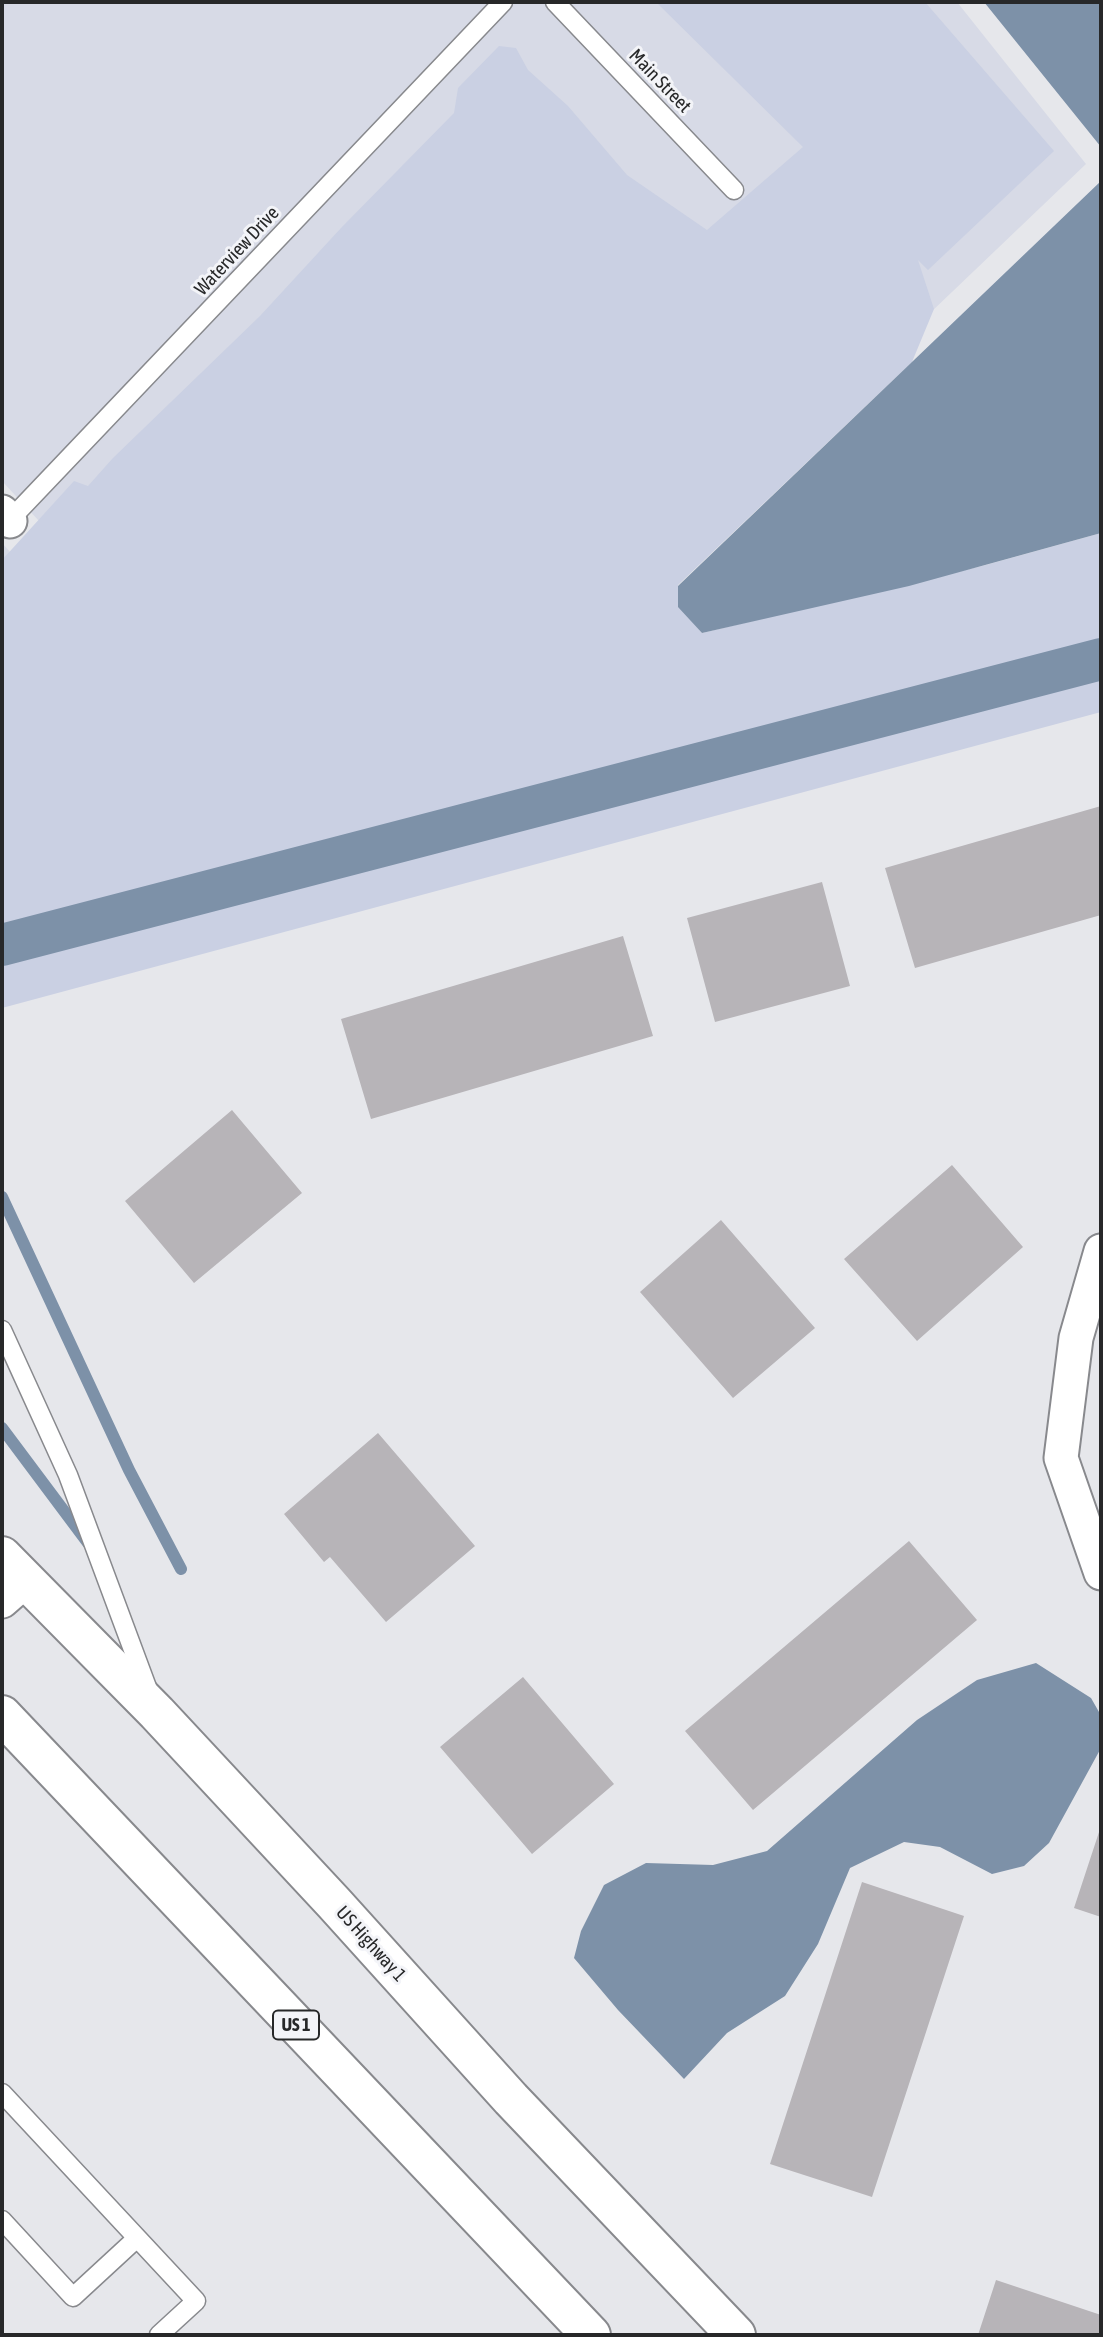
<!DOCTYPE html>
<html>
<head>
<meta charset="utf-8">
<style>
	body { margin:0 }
	#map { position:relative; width:1103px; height:2337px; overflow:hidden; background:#e6e7eb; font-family:"Asap Condensed",sans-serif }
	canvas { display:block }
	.frame { position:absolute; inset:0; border:4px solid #272829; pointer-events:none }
</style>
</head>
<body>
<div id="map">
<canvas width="1103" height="2337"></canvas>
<div class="frame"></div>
</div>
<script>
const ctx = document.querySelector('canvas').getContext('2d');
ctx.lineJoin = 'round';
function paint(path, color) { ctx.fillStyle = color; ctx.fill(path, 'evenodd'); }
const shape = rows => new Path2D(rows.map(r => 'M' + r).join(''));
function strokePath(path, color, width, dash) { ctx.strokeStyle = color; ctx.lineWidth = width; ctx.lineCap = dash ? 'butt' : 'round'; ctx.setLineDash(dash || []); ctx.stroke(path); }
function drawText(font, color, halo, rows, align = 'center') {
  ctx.font = font + ' "Asap Condensed",sans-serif'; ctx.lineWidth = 6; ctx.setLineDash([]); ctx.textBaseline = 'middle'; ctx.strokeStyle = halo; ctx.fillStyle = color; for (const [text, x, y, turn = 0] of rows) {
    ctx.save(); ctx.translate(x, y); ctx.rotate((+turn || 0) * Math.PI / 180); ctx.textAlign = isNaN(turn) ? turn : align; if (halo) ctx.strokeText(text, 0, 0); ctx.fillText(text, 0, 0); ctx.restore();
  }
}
paint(shape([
	[2,2,957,2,1086,164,662,569,610,760,317,839,2,912,2,543,11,553,39,521,2,481]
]), '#d7dae6');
paint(shape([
	[656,2,925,2,1054,151,928,270,918,260,934,309,912,362,678,585,678,604,702,633,982,566,1101,533,1101,712,2,1008,2,560,74,481,88,486,113,458,260,316,341,228,454,113,458,88,499,46,516,48,528,70,568,106,627,175,707,230,803,147]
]), '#cad0e3');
paint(shape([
	[984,2,1101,2,1101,147],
	[1101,181,1101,533,909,586,702,633,678,607,678,586],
	[1036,1663,1091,1698,1099,1712,1101,1748,1049,1843,1024,1866,992,1874,940,1847,904,1842,850,1868,818,1944,785,1996,727,2033,684,2079,618,2010,574,1958,581,1931,604,1885,646,1863,713,1865,767,1851,917,1720,977,1680]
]), '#7d91a8');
strokePath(shape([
	[2,1197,129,1470,181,1569],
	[2,1428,88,1543]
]), '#7d91a8', 12);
strokePath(shape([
	[2,945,1101,659]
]), '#7d91a8', 42);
paint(shape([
	[1101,806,1101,915,915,968,885,868],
	[822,882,850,986,715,1022,687,918],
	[623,936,653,1036,371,1119,341,1019],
	[232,1110,302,1193,194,1283,125,1201],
	[952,1165,1023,1247,917,1341,844,1259],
	[721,1220,815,1328,733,1398,640,1292],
	[378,1433,475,1546,386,1622,330,1557,324,1562,284,1514],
	[909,1541,977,1620,753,1810,685,1731],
	[523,1677,614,1784,532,1854,440,1747],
	[1101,1826,1101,1917,1074,1908],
	[862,1882,964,1916,872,2197,770,2164],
	[996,2280,1101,2315,1101,2335,978,2335]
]), '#b7b4b8');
const service = shape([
	[555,2,734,190],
	[4,526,503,2],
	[2,1330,68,1475,148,1690],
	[2,2093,196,2301,159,2335],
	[2,2220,73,2297,137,2238]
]);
const minor = shape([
	[2,512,10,521],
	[1101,1251,1076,1338,1061,1458,1101,1573],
	[2,1601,26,1580]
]);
const primary = shape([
	[2,1556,157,1713,334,1903,511,2099,736,2335],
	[2,1715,591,2335]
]);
strokePath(service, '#88898d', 21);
strokePath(minor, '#88898d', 37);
strokePath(primary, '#88898d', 42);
strokePath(service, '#fff', 18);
strokePath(minor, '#fff', 33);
strokePath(primary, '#fff', 38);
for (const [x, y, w] of [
	[296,2025,46]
]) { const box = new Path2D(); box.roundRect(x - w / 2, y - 14.5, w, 29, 5); ctx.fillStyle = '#f3f4f8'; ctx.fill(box); strokePath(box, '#272829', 2); }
drawText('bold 18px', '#272829', null, [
	["US 1",296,2025]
]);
drawText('19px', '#272829', '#f3f4f8', [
	["Main Street",660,81,46],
	["Waterview Drive",237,251,-47],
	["US Highway 1",371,1944,48]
]);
</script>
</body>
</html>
